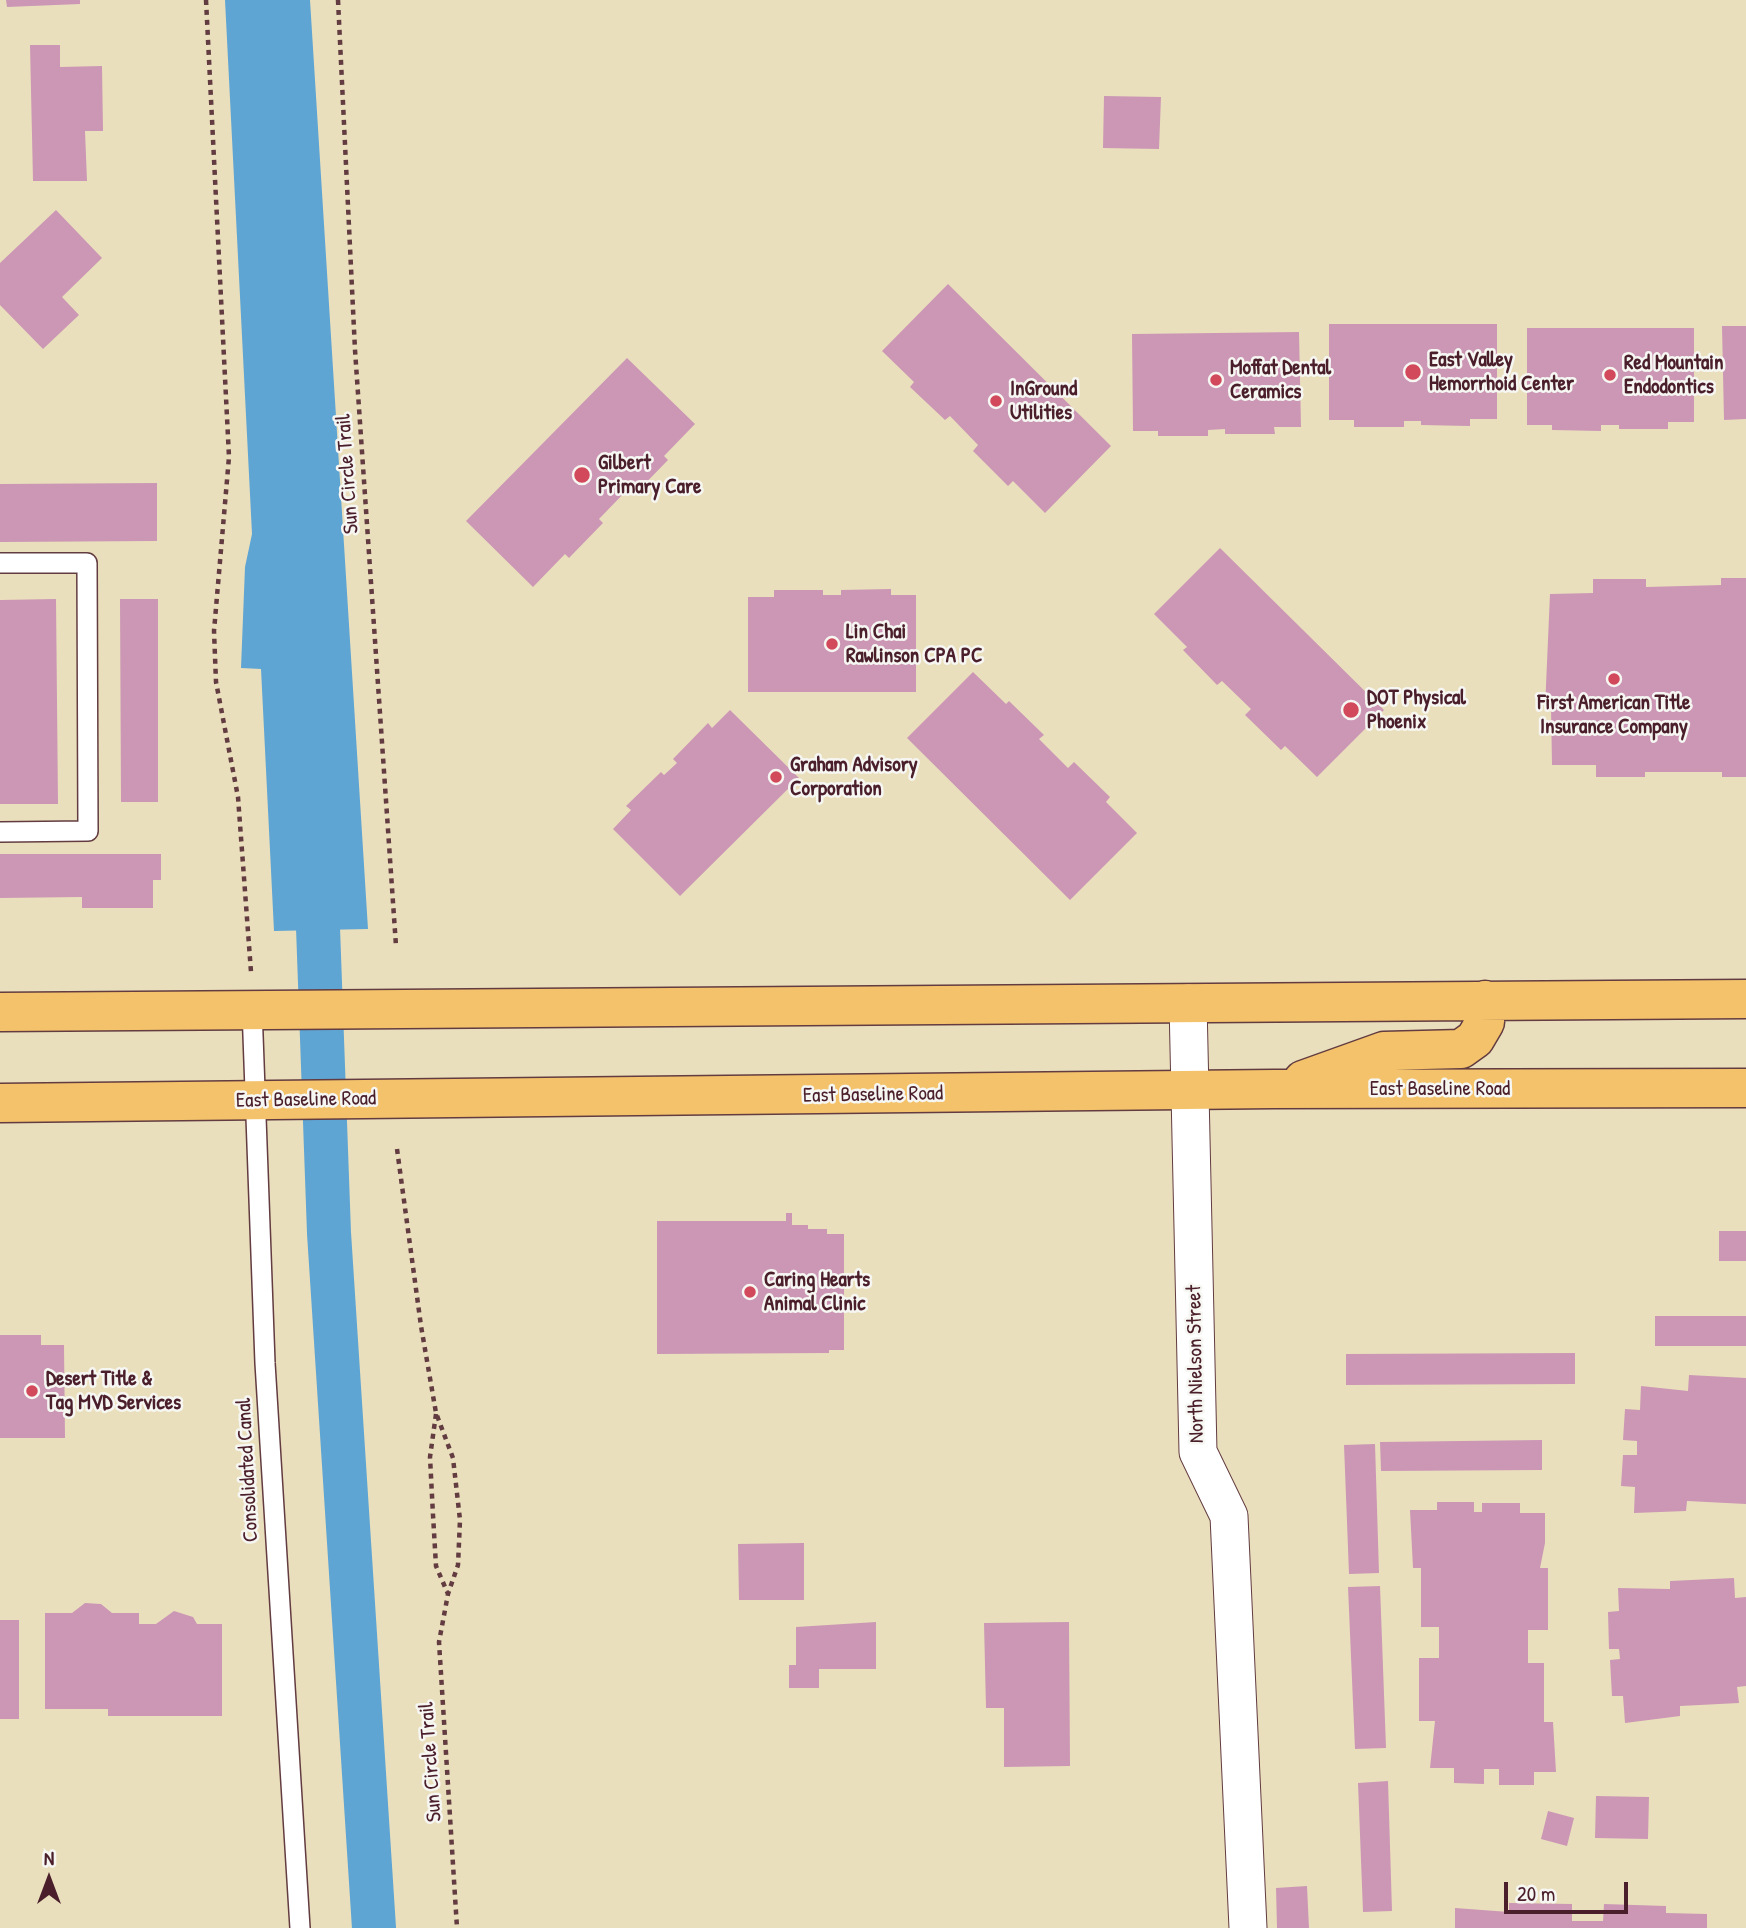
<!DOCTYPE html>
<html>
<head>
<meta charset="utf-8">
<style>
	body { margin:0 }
	#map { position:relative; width:1746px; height:1928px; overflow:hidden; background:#eadfbc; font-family:"Patrick Hand",sans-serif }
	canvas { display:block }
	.north { position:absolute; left:14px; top:1844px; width:70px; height:70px; -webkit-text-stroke:5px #f6f6f2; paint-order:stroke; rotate:0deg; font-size:19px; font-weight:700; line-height:28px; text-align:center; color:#4a1f2b }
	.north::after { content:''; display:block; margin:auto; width:24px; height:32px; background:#4a1f2b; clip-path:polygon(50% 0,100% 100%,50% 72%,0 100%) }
	.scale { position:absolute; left:1504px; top:1882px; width:124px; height:32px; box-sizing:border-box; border:4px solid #4a1f2b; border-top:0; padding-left:9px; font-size:21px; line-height:24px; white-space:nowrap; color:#4a1f2b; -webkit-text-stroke:5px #f6f6f2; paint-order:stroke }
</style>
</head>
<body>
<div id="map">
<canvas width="1746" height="1928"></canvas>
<div class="north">N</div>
<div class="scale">20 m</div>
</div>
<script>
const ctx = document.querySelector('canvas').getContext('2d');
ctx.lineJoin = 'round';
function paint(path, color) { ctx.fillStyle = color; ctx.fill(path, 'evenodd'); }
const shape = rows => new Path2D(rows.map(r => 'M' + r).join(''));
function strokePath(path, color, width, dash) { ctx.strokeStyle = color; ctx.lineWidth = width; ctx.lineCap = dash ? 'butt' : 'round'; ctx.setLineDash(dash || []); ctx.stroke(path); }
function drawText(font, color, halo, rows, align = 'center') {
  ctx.font = font + ' "Patrick Hand",sans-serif'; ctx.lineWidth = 5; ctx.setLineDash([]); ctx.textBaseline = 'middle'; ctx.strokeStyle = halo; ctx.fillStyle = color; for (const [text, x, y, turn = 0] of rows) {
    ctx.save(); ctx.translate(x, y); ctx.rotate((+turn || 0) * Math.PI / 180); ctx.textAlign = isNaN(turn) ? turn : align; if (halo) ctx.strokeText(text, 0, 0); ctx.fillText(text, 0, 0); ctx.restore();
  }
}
paint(shape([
	[225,0,310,0,368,929,274,931,261,669,241,668,245,567,252,534]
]), '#5ea5d4');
strokePath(shape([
	[316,872,329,1233,374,1928]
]), '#5ea5d4', 44);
paint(shape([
	[6,0,80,0,80,4,7,7],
	[30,45,60,45,60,67,102,66,103,131,85,131,87,181,33,181],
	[1104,96,1161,97,1159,149,1103,148],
	[56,210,102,258,62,297,79,315,43,349,0,305,0,263],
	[948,284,1111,446,1045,513,1013,481,1008,486,973,451,978,445,950,416,945,420,910,387,914,382,882,351],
	[1329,324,1497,324,1497,419,1470,419,1470,426,1421,425,1421,421,1404,421,1404,427,1354,427,1354,420,1329,420],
	[1722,326,1746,326,1746,419,1724,420],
	[1527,328,1694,328,1694,422,1668,422,1668,429,1619,429,1619,425,1601,425,1601,431,1552,430,1552,425,1527,425],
	[1299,332,1301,427,1274,427,1275,434,1225,434,1225,429,1208,430,1208,436,1158,436,1158,431,1133,431,1132,334],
	[627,358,695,424,664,456,668,460,633,496,627,490,599,519,603,523,569,558,565,554,533,587,466,521],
	[157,483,157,541,0,542,0,484],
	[1220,548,1384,710,1317,777,1285,746,1281,750,1245,715,1251,709,1222,681,1217,685,1183,650,1187,647,1154,614],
	[1721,578,1746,578,1746,777,1722,777,1722,772,1645,772,1645,777,1596,777,1596,765,1552,765,1551,708,1545,708,1550,594,1593,593,1593,579,1646,579,1646,587,1721,585],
	[891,589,891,595,916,595,916,692,748,692,748,597,774,597,774,590,823,590,823,595,841,595,841,590],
	[56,599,58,804,0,804,0,600],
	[120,599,158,599,158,802,121,802],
	[973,672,1006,704,1009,701,1044,735,1039,739,1068,768,1074,762,1110,797,1106,802,1137,833,1070,900,907,738],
	[730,710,799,778,680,896,613,829,631,810,626,806,661,772,664,775,677,763,673,759,708,723,712,728],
	[0,854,161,854,161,880,153,880,153,908,82,908,82,897,0,898],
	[786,1213,792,1213,792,1225,808,1225,808,1229,827,1229,827,1234,844,1234,844,1350,829,1350,829,1353,657,1354,657,1221,786,1221],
	[1719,1231,1746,1231,1746,1261,1719,1261],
	[1655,1316,1746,1316,1746,1346,1655,1346],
	[0,1335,41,1335,41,1345,64,1345,65,1438,0,1438],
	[1575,1353,1575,1384,1346,1385,1346,1354],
	[1689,1375,1746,1378,1746,1504,1687,1501,1686,1511,1634,1513,1635,1487,1621,1486,1623,1455,1637,1455,1637,1441,1623,1440,1625,1409,1640,1410,1641,1386,1688,1391],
	[1542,1440,1542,1470,1381,1471,1380,1442],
	[1375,1444,1379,1573,1349,1574,1344,1445],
	[1437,1502,1474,1502,1474,1512,1482,1512,1482,1503,1520,1503,1520,1513,1545,1513,1545,1543,1540,1568,1548,1568,1548,1630,1528,1630,1528,1663,1544,1663,1544,1722,1553,1722,1556,1772,1534,1772,1534,1785,1499,1785,1499,1769,1484,1769,1484,1784,1454,1783,1454,1768,1430,1768,1435,1721,1419,1721,1419,1658,1439,1658,1439,1627,1421,1627,1421,1568,1413,1568,1410,1510,1437,1510],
	[804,1543,804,1600,739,1600,738,1544],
	[1734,1578,1735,1598,1746,1597,1746,1686,1737,1687,1739,1703,1680,1706,1680,1716,1625,1723,1623,1696,1612,1696,1610,1660,1620,1659,1619,1649,1609,1649,1608,1612,1619,1611,1618,1588,1670,1589,1670,1581],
	[1380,1586,1386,1748,1355,1749,1348,1587],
	[85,1603,101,1604,112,1613,139,1613,139,1624,156,1624,174,1611,193,1617,197,1624,222,1624,222,1716,108,1716,108,1709,45,1709,45,1613,72,1613],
	[0,1620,19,1620,19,1719,0,1719],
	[876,1622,876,1669,819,1669,819,1688,789,1688,789,1665,796,1665,796,1627],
	[1069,1622,1070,1766,1004,1767,1004,1708,986,1708,984,1623],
	[1388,1781,1392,1911,1363,1912,1358,1783],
	[1596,1796,1649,1797,1648,1839,1595,1838],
	[1548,1811,1574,1818,1567,1846,1541,1839],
	[1307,1886,1309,1928,1277,1928,1276,1888],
	[1509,1903,1572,1904,1572,1921,1603,1921,1604,1904,1666,1906,1666,1913,1707,1914,1707,1928,1455,1928,1455,1908,1509,1912]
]), '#cb97b5');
const lane = shape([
	[0,563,87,563,88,831,0,832],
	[252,1008,265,1363,300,1928]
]);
const street = shape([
	[1188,1003,1198,1452,1229,1516,1248,1928]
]);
const primary = shape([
	[0,1012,1746,999],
	[1303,1080,1384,1051,1461,1049,1475,1039,1485,1022,1485,1000],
	[0,1103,1274,1089,1746,1088]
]);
strokePath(lane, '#623c41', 22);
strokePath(street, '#623c41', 39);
strokePath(primary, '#623c41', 41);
strokePath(shape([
	[206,0,229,457,214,631,216,682,238,797,251,972],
	[338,0,355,350,396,946],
	[397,1149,421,1326,436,1413,453,1458,460,1520,458,1565,448,1594,439,1642,457,1928],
	[436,1414,430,1457,433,1515,436,1566,448,1594]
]), '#623c41', 4.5, [5, 5]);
strokePath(lane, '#fff', 19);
strokePath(street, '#fff', 37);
strokePath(primary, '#f3c26a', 38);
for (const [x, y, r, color] of [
	[1413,372,9,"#d1495b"],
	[1610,375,7,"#d1495b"],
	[1216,380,7,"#d1495b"],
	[996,401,7,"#d1495b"],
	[582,475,9,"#d1495b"],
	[832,644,7,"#d1495b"],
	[1614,679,7,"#d1495b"],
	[1351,710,9,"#d1495b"],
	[776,777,7,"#d1495b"],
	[750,1292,7,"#d1495b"],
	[32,1391,7,"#d1495b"]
]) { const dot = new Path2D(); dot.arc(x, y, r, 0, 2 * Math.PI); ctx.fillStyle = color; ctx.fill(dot); strokePath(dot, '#f6f6f2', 2.5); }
drawText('bold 21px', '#4a1f2b', '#f6f6f2', [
	["East Valley",1429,360],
	["Hemorrhoid Center",1429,384],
	["Red Mountain",1624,363],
	["Endodontics",1624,387],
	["Moffat Dental",1230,368],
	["Ceramics",1230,392],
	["InGround",1010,389],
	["Utilities",1010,413],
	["Gilbert",598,463],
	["Primary Care",598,487],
	["Lin Chai",846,632],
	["Rawlinson CPA PC",846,656],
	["DOT Physical",1367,698],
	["Phoenix",1367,722],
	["First American Title",1614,703,"center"],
	["Insurance Company",1614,727,"center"],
	["Graham Advisory",790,765],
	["Corporation",790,789],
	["Caring Hearts",764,1280],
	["Animal Clinic",764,1304],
	["Desert Title &",46,1379],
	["Tag MVD Services",46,1403]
], 'left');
drawText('21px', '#4a1f2b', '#f6f6f2', [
	["Sun Circle Trail",348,474,-94],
	["East Baseline Road",1440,1089],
	["East Baseline Road",873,1095,-1],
	["East Baseline Road",306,1100,-1],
	["North Nielson Street",1196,1364,-91],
	["Consolidated Canal",248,1470,-93],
	["Sun Circle Trail",431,1762,-94]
]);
</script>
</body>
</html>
